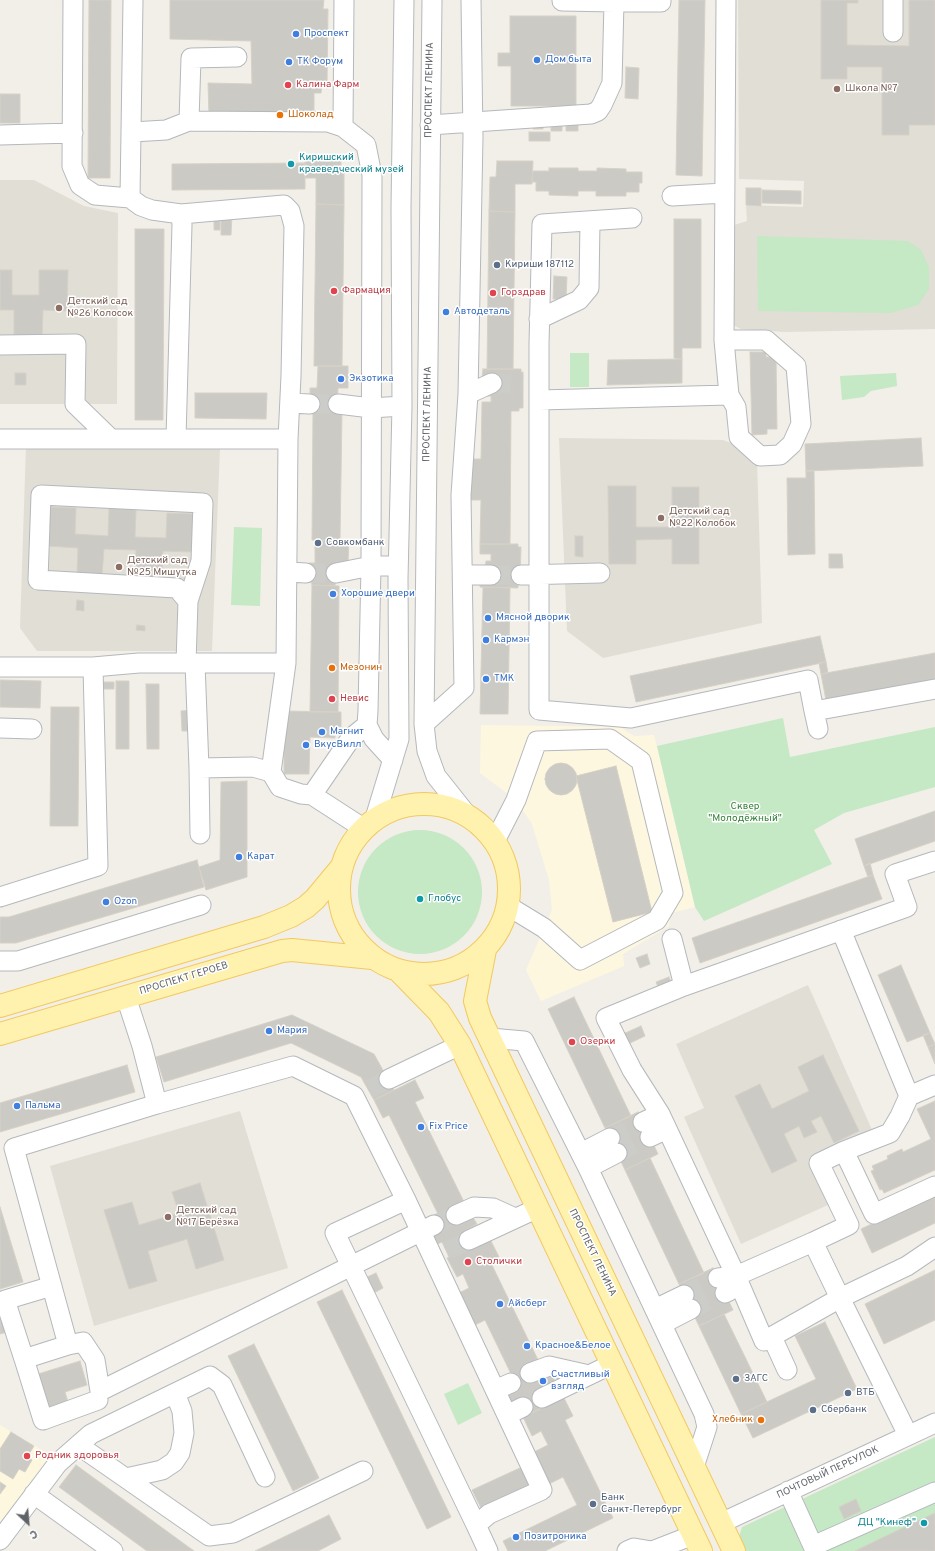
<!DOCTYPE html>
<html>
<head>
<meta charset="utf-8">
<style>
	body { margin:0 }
	#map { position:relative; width:935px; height:1551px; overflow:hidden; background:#f1efe8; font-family:Overpass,sans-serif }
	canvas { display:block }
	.north { position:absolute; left:8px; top:1503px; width:40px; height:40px; -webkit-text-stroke:3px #fff; paint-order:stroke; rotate:154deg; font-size:11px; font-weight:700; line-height:16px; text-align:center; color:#5f6368 }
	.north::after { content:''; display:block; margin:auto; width:14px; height:18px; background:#5f6368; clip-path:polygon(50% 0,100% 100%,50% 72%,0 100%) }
</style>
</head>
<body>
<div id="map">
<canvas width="935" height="1551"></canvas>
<div class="north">С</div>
</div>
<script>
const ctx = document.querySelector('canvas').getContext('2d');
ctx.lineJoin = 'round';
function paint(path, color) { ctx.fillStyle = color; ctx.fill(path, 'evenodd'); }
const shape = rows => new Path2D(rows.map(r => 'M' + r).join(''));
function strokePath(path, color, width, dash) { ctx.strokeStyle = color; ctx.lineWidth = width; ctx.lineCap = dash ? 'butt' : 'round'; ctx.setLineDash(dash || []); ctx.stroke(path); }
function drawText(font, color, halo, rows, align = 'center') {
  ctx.font = font + ' Overpass,sans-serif'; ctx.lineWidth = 3; ctx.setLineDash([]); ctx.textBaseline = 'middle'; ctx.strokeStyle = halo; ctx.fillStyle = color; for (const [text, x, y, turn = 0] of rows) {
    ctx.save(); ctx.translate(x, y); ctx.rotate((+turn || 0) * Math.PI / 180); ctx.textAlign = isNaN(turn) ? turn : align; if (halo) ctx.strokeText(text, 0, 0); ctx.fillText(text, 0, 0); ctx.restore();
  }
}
paint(shape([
	[481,725,620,727,634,736,654,735,695,907,671,913,669,926,623,954,624,966,541,1001,526,970,552,910,549,880,532,824,516,800,480,773],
	[0,1425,55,1458,4,1524,0,1522]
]), '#fef7e0');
paint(shape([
	[738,0,935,0,935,329,785,332,741,329,733,325,734,225,747,221,746,205,803,207,804,181,739,179],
	[0,180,34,180,84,206,118,213,117,404,0,404],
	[559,438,723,440,738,446,757,461,762,623,603,658,567,631],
	[26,445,220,448,212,651,37,651,20,628],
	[808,985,873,1132,808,1161,828,1205,741,1244,684,1117,704,1108,676,1044],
	[240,1111,288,1268,94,1326,50,1166]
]), '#e1ded6');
paint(shape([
	[757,236,908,241,921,250,929,267,929,289,918,305,891,313,758,311],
	[570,353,589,353,589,387,570,387],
	[896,373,897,386,871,391,864,397,842,400,840,376],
	[234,527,262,528,260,606,231,605],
	[783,718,790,757,935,727,935,787,844,813,814,830,832,864,704,921,695,907,657,746],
	'358 892a62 62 0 1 1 124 0a62 62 0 1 1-124 0Z',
	[468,1383,482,1413,458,1425,444,1394],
	[935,1437,935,1551,745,1551,739,1537,742,1527]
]), '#c5e8c5');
const building = shape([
	[89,0,111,0,110,178,88,178,89,0],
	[170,0,324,0,323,9,328,9,327,85,322,85,321,93,314,93,314,115,209,115,208,83,252,84,251,41,170,39,170,0],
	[679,0,705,0,702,176,676,175,679,0],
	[821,0,858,0,858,3,847,3,847,45,909,46,909,0,935,0,935,125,909,125,909,135,882,135,882,67,847,67,847,79,821,79,821,0],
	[510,16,576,16,576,106,511,106,511,66,498,66,498,53,510,53,510,16],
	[626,67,639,68,638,99,625,98,626,67],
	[0,94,20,94,20,123,0,123,0,94],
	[534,123,543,123,543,129,533,129,534,123],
	[551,124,562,124,562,131,551,131,551,124],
	[566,124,578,125,578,131,566,131,566,124],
	[529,132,550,132,550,141,529,141,529,132],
	[305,155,341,156,341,171,344,171,344,205,316,204,316,178,305,178,305,155],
	[497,161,533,161,532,184,515,184,515,212,489,211,490,177,496,177,497,161],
	[305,163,305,189,172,190,172,164,305,163],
	[549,168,578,168,578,171,597,171,597,168,626,169,626,172,642,172,642,183,639,183,639,192,626,192,626,196,596,196,596,191,578,191,578,196,549,195,549,191,536,191,536,182,532,182,533,171,549,171,549,168],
	[746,188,761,188,761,206,746,205,746,188],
	[762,190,801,191,801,204,762,203,762,190],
	[316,204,344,205,342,366,314,366,316,204],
	[489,211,515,212,513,369,487,369,489,211],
	[221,214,232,214,231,235,221,235,221,214],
	[214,218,220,218,220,230,214,230,214,218],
	[674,219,701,219,701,348,682,348,682,359,674,358,674,219],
	[135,229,164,229,163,420,135,420,135,229],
	[0,270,12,270,12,295,39,295,39,270,68,270,67,311,43,310,42,336,14,335,14,310,0,310,0,270],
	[554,276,567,277,566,299,553,299,554,276],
	[750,352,766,352,766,357,776,357,777,429,767,429,767,434,752,435,750,352],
	[682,359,682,383,607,385,608,360,682,359],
	[318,366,348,366,348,388,338,388,337,412,310,411,310,388,317,388,318,366],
	[483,369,521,369,521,372,523,372,523,408,519,408,519,411,511,411,510,544,480,544,481,500,469,500,469,459,481,459,482,402,491,402,491,396,487,396,487,386,482,379,483,369],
	[15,373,26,373,26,385,15,385,15,373],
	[195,393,267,393,266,419,195,418,195,393],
	[313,411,342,412,340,540,312,540,313,411],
	[921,438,923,466,806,471,805,444,921,438],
	[806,471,814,471,815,554,788,555,787,478,806,478,806,471],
	[608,486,636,486,636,527,672,527,672,487,699,487,699,564,672,564,672,539,636,540,636,564,609,564,608,486],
	[49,507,76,508,75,534,108,536,109,508,136,510,135,537,166,538,167,513,194,514,193,552,163,551,162,577,135,575,136,550,104,549,102,575,77,574,78,548,48,546,49,507],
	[575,536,583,536,583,557,575,556,575,536],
	[315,540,349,541,348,562,336,562,335,586,312,585,309,563,315,563,315,540],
	[480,544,518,544,518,547,521,547,520,585,518,585,518,588,480,587,480,576,485,571,486,561,491,561,491,554,480,554,480,544],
	[829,554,842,554,843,568,829,568,829,554],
	[312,585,339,586,338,712,310,712,312,585],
	[483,587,510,588,508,714,480,714,483,587],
	[77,600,84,601,84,611,76,610,77,600],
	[137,625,145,626,145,631,136,630,137,625],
	[820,636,826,662,636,702,630,676,820,636],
	[935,653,935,680,826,700,821,674,935,653],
	[826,662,828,673,821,674,819,663,826,662],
	[0,680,41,681,40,708,0,707,0,680],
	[116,681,129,681,129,749,116,749,116,681],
	[101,682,114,682,114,689,101,689,101,682],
	[146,684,159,684,159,749,147,749,146,684],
	[51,707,79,707,78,826,50,826,51,707],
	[193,710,194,731,182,731,181,711,193,710],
	[284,711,341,712,341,727,335,726,335,738,310,737,309,774,284,774,284,711],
	'545 779a16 16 0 1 1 32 0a16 16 0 1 1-32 0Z',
	[616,766,652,912,613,922,576,776,616,766],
	[247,781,247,877,206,890,199,867,220,860,221,782,247,781],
	[935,811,935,841,864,866,855,839,935,811],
	[197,860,204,887,16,943,0,943,0,917,9,917,197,860],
	[870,863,873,875,868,877,864,866,870,863],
	[873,875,882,899,700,963,692,938,873,875],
	[647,954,650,964,640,968,636,958,647,954],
	[901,965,930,1033,907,1042,878,975,901,965],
	[669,977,671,982,658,987,656,982,669,977],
	[574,997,631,1116,605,1128,548,1009,574,997],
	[292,1015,374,1054,394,1090,374,1100,361,1077,291,1043,164,1082,156,1057,292,1015],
	[641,1026,645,1036,628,1044,623,1034,641,1026],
	[930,1033,935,1044,928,1047,923,1035,930,1033],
	[935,1044,935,1064,928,1047,935,1044],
	[823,1055,859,1131,834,1143,821,1116,811,1121,817,1132,804,1138,799,1126,784,1134,797,1161,772,1173,735,1096,760,1084,772,1109,809,1091,798,1067,823,1055],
	[127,1065,135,1092,0,1132,0,1103,127,1065],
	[415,1080,424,1098,415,1102,466,1206,477,1224,464,1231,471,1246,449,1257,442,1242,433,1246,427,1233,432,1221,440,1218,389,1115,383,1118,374,1100,415,1080],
	[935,1101,935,1170,884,1193,882,1189,880,1190,871,1171,874,1170,872,1166,888,1159,887,1156,902,1149,903,1152,931,1139,917,1109,935,1101],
	[638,1112,658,1154,625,1170,605,1128,638,1112],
	[650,1158,704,1273,679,1284,625,1170,650,1158],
	[200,1183,224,1260,196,1269,187,1239,148,1251,157,1281,129,1289,104,1210,132,1202,139,1225,179,1213,172,1192,200,1183],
	[935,1194,935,1223,872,1253,861,1229,935,1194],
	[0,1207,23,1282,0,1289,0,1207],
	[489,1237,499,1257,490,1261,540,1364,550,1371,556,1383,546,1406,527,1415,509,1405,503,1394,513,1378,485,1320,475,1325,459,1293,469,1288,463,1274,457,1277,447,1258,489,1237],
	[713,1268,733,1310,699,1326,679,1284,713,1268],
	[935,1270,935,1320,884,1344,865,1304,935,1270],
	[376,1273,383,1288,372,1294,365,1278,376,1273],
	[342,1290,451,1517,427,1529,317,1302,342,1290],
	[0,1310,7,1332,0,1334,0,1310],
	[724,1314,767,1402,741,1414,699,1326,724,1314],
	[825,1322,857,1389,753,1438,741,1414,816,1379,795,1336,825,1322],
	[254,1344,319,1478,293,1491,228,1356,254,1344],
	[80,1361,87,1385,65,1392,68,1402,45,1409,35,1375,80,1361],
	[564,1398,573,1416,565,1420,613,1518,545,1551,508,1551,503,1541,577,1505,563,1477,549,1484,534,1452,548,1445,541,1431,532,1436,523,1417,564,1398],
	[11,1432,34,1446,27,1457,32,1460,25,1472,19,1469,13,1479,0,1471,0,1449,11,1432],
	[76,1465,194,1551,147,1551,59,1487,76,1465],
	[522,1467,531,1487,482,1510,472,1490,522,1467],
	[0,1482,6,1486,0,1494,0,1482],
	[856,1499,861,1511,844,1519,839,1507,856,1499],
	[935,1513,935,1551,855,1551,890,1534,935,1513],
	[329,1515,341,1539,318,1551,255,1551,329,1515]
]);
paint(building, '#cccac5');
strokePath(building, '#d6d1c6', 1);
strokePath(shape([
	[492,383,523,384],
	[310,404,338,404],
	[306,573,336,573],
	[491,575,521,575],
	[369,1089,389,1079],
	[610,1138,643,1122],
	[617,1153,650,1137],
	[434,1225,456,1215],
	[447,1251,469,1240],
	[684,1295,718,1278],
	[691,1309,725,1293]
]), '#ccccc8', 19, [19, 10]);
const minor = shape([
	[73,0,72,166,80,185,95,195,130,198,141,206,152,210,181,214,284,205,290,211,294,226,291,376,288,439,286,663,271,772,280,787,301,794,312,795,363,828],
	[344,0,343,127,366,145,372,175,371,566,368,711,367,725,374,739,393,760],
	[432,0,424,724,427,751,436,776,467,815],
	[893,0,893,32],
	[562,1,614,2,661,2,661,0],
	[189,121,191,58,237,57],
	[430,125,591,114,598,111,602,105,612,83,614,2],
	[132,132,166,130,189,121,328,122,343,127],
	[0,135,73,133],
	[672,196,724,193],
	[130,198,133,0],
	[632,218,542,224,539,344,539,710,631,718,808,680,814,711,935,689],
	[539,319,579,300,589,288,590,221],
	[724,340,729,395,736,407,739,437,760,456,780,455,792,444,801,424,796,366,766,340,724,340,726,0],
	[0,345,76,344,75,404,110,438],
	[468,394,492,383],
	[539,400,729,395],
	[290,403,310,404],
	[338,404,371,408,402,406],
	[176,438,182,225,181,214],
	[0,439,288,439],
	[288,572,306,573],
	[336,573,371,566,398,566],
	[463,575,491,575],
	[521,575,600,573],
	[186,663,188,601,201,561,203,503,41,495,38,580,177,588,188,601],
	[195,663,199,768],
	[0,667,93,667,139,663,286,663],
	[814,711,818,729],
	[424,724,464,688,461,495,468,394,473,137,471,0],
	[0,728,32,729],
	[312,795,351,738,367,725],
	[375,818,399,739,398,579,402,406,401,208,404,0],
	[200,834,199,768,253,767,271,772],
	[495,841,516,800,537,741,610,739,641,761,673,893,657,920,580,960,544,928,508,906],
	[0,897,98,866,93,667],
	[841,930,909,1096],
	[672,939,684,986],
	[0,961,18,961,201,905],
	[126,997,142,1046,157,1104,293,1066,354,1096,406,1200,542,1490,489,1514,476,1525,488,1551],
	[490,1038,524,1041,588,1168,704,1414,707,1427,694,1467],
	[389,1079,460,1045],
	[935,1085,909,1096,900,1116,890,1133,844,1151,874,1214,935,1186],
	[157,1104,14,1148,68,1345,83,1342,95,1360,100,1391,351,1266,335,1233,406,1200],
	[643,1122,660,1114],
	[650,1137,667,1129],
	[581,1153,610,1138],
	[588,1168,617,1153],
	[456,1215,474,1207,493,1208,515,1218],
	[434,1225,351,1266,476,1525],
	[469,1240,538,1208],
	[813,1242,849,1225,819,1163,844,1151],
	[718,1278,736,1276,813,1242,840,1298,907,1266,935,1247],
	[52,1286,5,1300,24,1359,68,1345],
	[725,1293,729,1291,736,1276],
	[655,1309,684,1295],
	[662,1324,691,1309],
	[772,1337,787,1370],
	[24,1359,43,1420,98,1400],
	[530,1373,549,1366,589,1375],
	[495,1390,511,1383],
	[542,1398,612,1364],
	[507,1415,523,1407],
	[908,1435,840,1298,764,1341,736,1276,660,1114,632,1070,606,1018,684,986,907,907,895,874,935,861],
	[78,1445,209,1536,233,1533,363,1471],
	[126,1478,162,1470,174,1462,180,1453,184,1433,182,1411,175,1393],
	[788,1491,813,1546,935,1492],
	[34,1494,113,1551],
	[721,1523,935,1423],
	[0,1540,58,1463,91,1434,210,1376,222,1385,265,1477],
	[627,1551,634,1548,652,1551,693,1535]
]);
const major = shape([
	'339 889a85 85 0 1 1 170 0a85 85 0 1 1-170 0Z',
	[485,950,475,1001,480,1018,734,1551],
	[400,972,439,1012,460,1045,701,1551],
	[0,1006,264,927,291,916,306,907,315,899,340,869],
	[0,1034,282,951,292,950,372,958]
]);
strokePath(minor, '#b5b8bc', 21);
strokePath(major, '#f2c960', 24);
strokePath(minor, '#fff', 19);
strokePath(major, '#fff2af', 22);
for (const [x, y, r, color] of [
	[296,34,4,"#3f7fe0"],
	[537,60,4,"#3f7fe0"],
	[289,62,4,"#3f7fe0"],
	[288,85,4,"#e0444e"],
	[837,89,4,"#8d6e63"],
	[280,115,4,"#e8710a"],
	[291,164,4,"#0f9aa8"],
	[497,265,4,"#5c6f8a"],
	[334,291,4,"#e0444e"],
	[493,293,4,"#e0444e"],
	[59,308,4,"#8d6e63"],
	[446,312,4,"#3f7fe0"],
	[341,379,4,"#3f7fe0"],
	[661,518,4,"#8d6e63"],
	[318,543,4,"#5c6f8a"],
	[119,567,4,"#8d6e63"],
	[333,594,4,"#3f7fe0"],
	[488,618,4,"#3f7fe0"],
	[486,640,4,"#3f7fe0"],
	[332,668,4,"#e8710a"],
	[486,679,4,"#3f7fe0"],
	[332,699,4,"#e0444e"],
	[322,732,4,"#3f7fe0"],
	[306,745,4,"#3f7fe0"],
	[239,857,4,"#3f7fe0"],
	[420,899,4,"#0f9aa8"],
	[106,902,4,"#3f7fe0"],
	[269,1031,4,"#3f7fe0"],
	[572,1042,4,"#e0444e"],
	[17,1106,4,"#3f7fe0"],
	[421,1127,4,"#3f7fe0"],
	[168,1217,4,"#8d6e63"],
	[468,1262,4,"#e0444e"],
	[500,1304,4,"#3f7fe0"],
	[527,1346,4,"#3f7fe0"],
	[736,1379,4,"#5c6f8a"],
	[543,1381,4,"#3f7fe0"],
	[848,1393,4,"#5c6f8a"],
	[813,1410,4,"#5c6f8a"],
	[761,1420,4,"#e8710a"],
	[27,1456,4,"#e0444e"],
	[593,1504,4,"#5c6f8a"],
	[924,1523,4,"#0f9aa8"],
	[516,1537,4,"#3f7fe0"]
]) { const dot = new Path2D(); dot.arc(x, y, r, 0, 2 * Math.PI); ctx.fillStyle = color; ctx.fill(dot); strokePath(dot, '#fff', 1.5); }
drawText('10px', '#366cbe', '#fff', [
	["Проспект",304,34],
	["Дом быта",545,60],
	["ТК Форум",297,62],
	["Автодеталь",454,312],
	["Экзотика",349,379],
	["Хорошие двери",341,594],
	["Мясной дворик",496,618],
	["Кармэн",494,640],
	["ТМК",494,679],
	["Магнит",330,732],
	["ВкусВилл",314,745],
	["Карат",247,857],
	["Ozon",114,902],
	["Мария",277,1031],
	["Пальма",25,1106],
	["Fix Price",429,1127],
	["Айсберг",508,1304],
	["Красное&Белое",535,1346],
	["Счастливый",551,1375],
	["взгляд",551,1387],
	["Позитроника",524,1537]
], 'left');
drawText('10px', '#be3a42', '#fff', [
	["Калина Фарм",296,85],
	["Фармация",342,291],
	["Горздрав",501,293],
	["Невис",340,699],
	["Озерки",580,1042],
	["Столички",476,1262],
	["Родник здоровья",35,1456]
], 'left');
drawText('10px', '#785e54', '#fff', [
	["Школа №7",845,89],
	["Детский сад",67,302],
	["№26 Колосок",67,314],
	["Детский сад",669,512],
	["№22 Колобок",669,524],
	["Детский сад",127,561],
	["№25 Мишутка",127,573],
	["Детский сад",176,1211],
	["№17 Берёзка",176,1223]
], 'left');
drawText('10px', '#5f6368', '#fff', [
	["ПРОСПЕКТ ЛЕНИНА",430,90,-89],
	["ПРОСПЕКТ ЛЕНИНА",428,414,-89],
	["ПРОСПЕКТ ГЕРОЕВ",184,979,-17],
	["ПРОСПЕКТ ЛЕНИНА",592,1253,64],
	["ПОЧТОВЫЙ ПЕРЕУЛОК",828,1473,-25]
]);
drawText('10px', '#c56008', '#fff', [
	["Шоколад",288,115],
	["Мезонин",340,668],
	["Хлебник",753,1420,"right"]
], 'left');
drawText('10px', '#0d838f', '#fff', [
	["Киришский",299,158],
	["краеведческий музей",299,170],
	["Глобус",428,899],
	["ДЦ \"Кинеф\"",916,1523,"right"]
], 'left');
drawText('10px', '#4e5e75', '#fff', [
	["Кириши 187112",505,265],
	["Совкомбанк",326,543],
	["ЗАГС",744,1379],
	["ВТБ",856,1393],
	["Сбербанк",821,1410],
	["Банк",601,1498],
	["Санкт-Петербург",601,1510]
], 'left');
drawText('10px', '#348238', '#fff', [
	["Сквер",745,807],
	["\"Молодёжный\"",745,819]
]);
</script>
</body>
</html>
